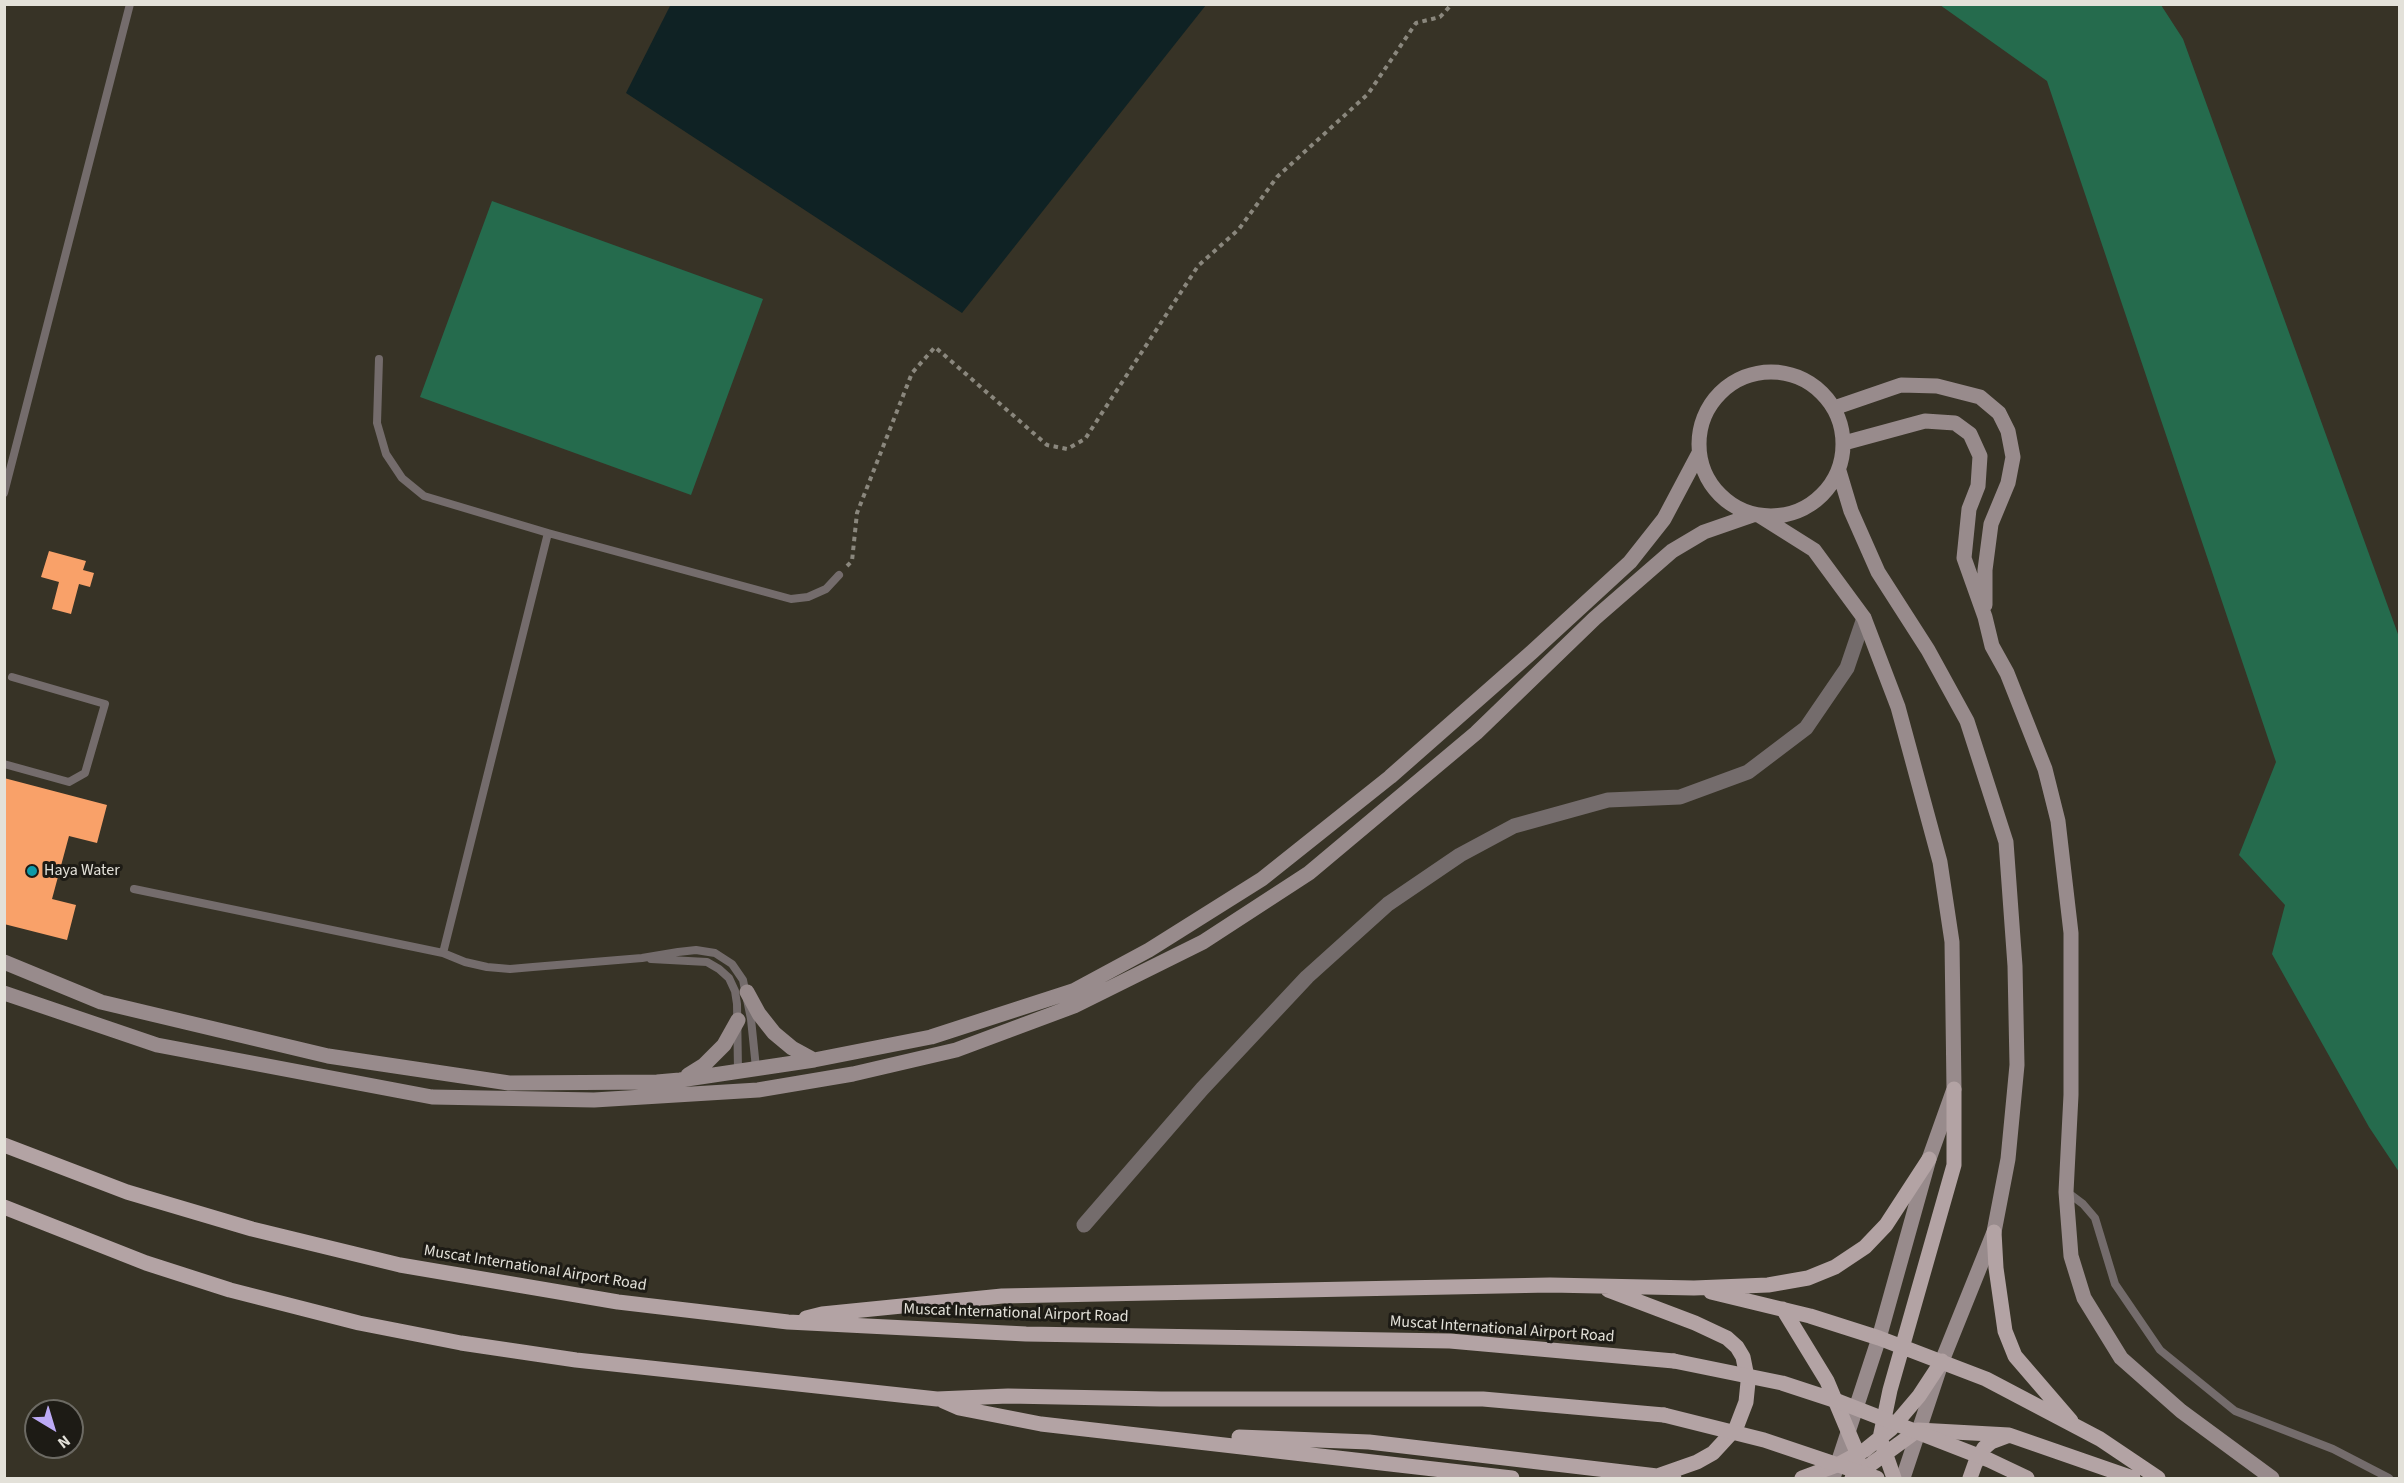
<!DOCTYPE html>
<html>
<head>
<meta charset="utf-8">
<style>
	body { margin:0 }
	#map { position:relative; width:2404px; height:1483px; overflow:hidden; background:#373326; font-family:"Source Sans 3",sans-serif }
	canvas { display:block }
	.frame { position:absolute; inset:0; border:6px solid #e3e1d9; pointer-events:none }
	.north { position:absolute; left:24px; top:1399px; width:60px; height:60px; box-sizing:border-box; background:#1d1b15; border:2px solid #6c6a63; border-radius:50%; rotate:142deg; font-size:16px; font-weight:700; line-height:24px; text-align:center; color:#e3e1d9 }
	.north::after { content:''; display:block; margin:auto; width:21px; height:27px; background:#bcaaf5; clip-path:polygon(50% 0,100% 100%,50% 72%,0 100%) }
</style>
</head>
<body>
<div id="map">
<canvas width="2404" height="1483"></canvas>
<div class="frame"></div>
<div class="north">N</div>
</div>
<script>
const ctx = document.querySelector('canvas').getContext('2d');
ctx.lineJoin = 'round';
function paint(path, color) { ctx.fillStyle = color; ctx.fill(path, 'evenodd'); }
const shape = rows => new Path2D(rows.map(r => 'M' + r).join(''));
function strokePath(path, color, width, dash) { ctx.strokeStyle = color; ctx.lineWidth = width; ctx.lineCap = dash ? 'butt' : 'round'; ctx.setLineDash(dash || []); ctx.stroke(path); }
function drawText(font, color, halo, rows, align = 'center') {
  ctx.font = font + ' "Source Sans 3",sans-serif'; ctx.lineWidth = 6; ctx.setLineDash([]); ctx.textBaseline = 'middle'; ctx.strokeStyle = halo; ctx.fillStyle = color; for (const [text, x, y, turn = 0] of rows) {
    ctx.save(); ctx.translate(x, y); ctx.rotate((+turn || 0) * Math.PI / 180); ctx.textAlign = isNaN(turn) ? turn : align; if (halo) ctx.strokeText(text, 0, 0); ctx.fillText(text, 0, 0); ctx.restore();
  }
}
paint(shape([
	[1940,5,2161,5,2183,39,2399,637,2399,1172,2369,1127,2272,954,2285,905,2239,855,2276,762,2047,81],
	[492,201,763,299,691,495,420,397]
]), '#256b4d');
paint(shape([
	[671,4,1206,4,1206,5,962,313,626,93]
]), '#0f2224');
paint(shape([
	[49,551,86,561,83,570,94,573,90,587,79,584,71,614,52,609,59,582,41,577],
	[4,778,107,805,97,843,69,836,52,899,76,905,67,940,4,924]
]), '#f9a169');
strokePath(shape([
	[847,566,852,561,857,513,912,373,935,347,1047,445,1067,449,1085,439,1198,266,1239,229,1277,177,1368,94,1416,23,1440,17,1452,4]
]), '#8a877d', 4, [4.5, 4.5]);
strokePath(shape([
	[379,359,377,423,386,454,402,478,424,496,548,533,443,953],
	[4,493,130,4],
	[548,533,791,599,808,597,826,589,839,575],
	[4,764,69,782,85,773,105,704,12,677],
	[134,889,443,953,465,962,487,967,510,969,533,967,642,958,678,952,696,950,715,953,732,964,743,980,751,1019,756,1068],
	[651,959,707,962,719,969,729,978,735,991,737,1004,738,1071],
	[2067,1192,2083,1204,2095,1218,2115,1284,2160,1350,2235,1411,2333,1449,2389,1478]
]), '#746c6c', 8);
strokePath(shape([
	[1084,1225,1202,1089,1307,977,1388,904,1460,855,1514,826,1608,800,1680,797,1748,772,1806,728,1847,668,1864,618]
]), '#746c6c', 15);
strokePath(shape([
	'1699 444a72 72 0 1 1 144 0a72 72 0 1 1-144 0Z',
	[1834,408,1901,385,1937,386,1980,397,1999,413,2008,431,2013,457,2008,483,1991,524,1985,570,1985,605],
	[1844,443,1925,421,1955,423,1970,434,1980,456,1978,486,1969,509,1964,558,1985,617,1992,646,2007,673,2045,769,2058,821,2071,933,2071,1095,2066,1192,2071,1256,2084,1298,2121,1358,2181,1411,2272,1478],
	[1839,471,1851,511,1878,572,1928,650,1967,721,2006,842,2015,966,2017,1065,2008,1159,1994,1232,1942,1361,1903,1478],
	[1760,516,1814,550,1864,618,1898,707,1940,862,1952,942,1954,1089,1929,1159,1879,1338,1833,1478],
	[4,962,101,1002,328,1056,509,1083,657,1082,680,1080,814,1060,931,1037,1073,991,1149,950,1262,879,1390,777,1532,652,1630,562,1664,519,1699,453],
	[747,992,759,1014,774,1033,792,1048,814,1060],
	[4,993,157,1045,432,1097,594,1100,758,1090,853,1074,956,1050,1074,1006,1203,942,1309,873,1476,733,1595,618,1672,551,1704,532,1753,515],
	[688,1075,704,1065,724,1045,738,1020]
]), '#988b8c', 15);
strokePath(shape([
	[4,1145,127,1192,252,1229,400,1265,618,1302,788,1322,1026,1334,1450,1341,1674,1361],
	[4,1207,146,1263,230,1290,359,1323,461,1343,576,1360,937,1399,1008,1396,1161,1399,1483,1399,1664,1415],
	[1994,1232,1996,1268,2005,1331,2015,1356,2071,1421],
	[1608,1290,1695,1323,1727,1338,1737,1347,1743,1357,1748,1382,1746,1402,1736,1428,1713,1453,1697,1462,1660,1475],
	[1711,1292,1810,1316,1879,1338,1986,1379,2100,1439,2158,1478],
	[1783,1309,1827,1381,1856,1450,1859,1464],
	[806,1318,822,1314,1002,1296,1550,1285,1694,1288,1768,1285,1808,1278,1835,1267,1865,1247,1886,1225,1929,1159],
	[943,1401,959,1408,1041,1424,1512,1478],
	[1239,1437,1369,1442,1674,1478],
	[1802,1478,1837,1465,1865,1450,1891,1429,1919,1396,1942,1361],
	[1852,1478,1918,1430,2009,1435,2133,1478],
	[1894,1478,1880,1438,1890,1390,1954,1165,1954,1089],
	[1970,1478,1975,1464,1984,1448,1991,1442,2007,1436]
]), '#b3a3a4', 15);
strokePath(shape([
	[1674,1361,1782,1383,1840,1402,1989,1460,2027,1478],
	[1664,1415,1764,1440,1877,1478]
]), '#b3a3a4', 15);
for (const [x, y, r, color] of [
	[32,871,6,"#0f9aa8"]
]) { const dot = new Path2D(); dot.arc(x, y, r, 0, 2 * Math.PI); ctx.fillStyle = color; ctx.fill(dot); strokePath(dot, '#1d1b15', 2); }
drawText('16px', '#e3e1d9', '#1d1b15', [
	["Haya Water",44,871]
], 'left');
drawText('16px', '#e3e1d9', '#1d1b15', [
	["Muscat International Airport Road",535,1269,9],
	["Muscat International Airport Road",1016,1314,2],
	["Muscat International Airport Road",1502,1330,4]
]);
</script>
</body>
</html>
